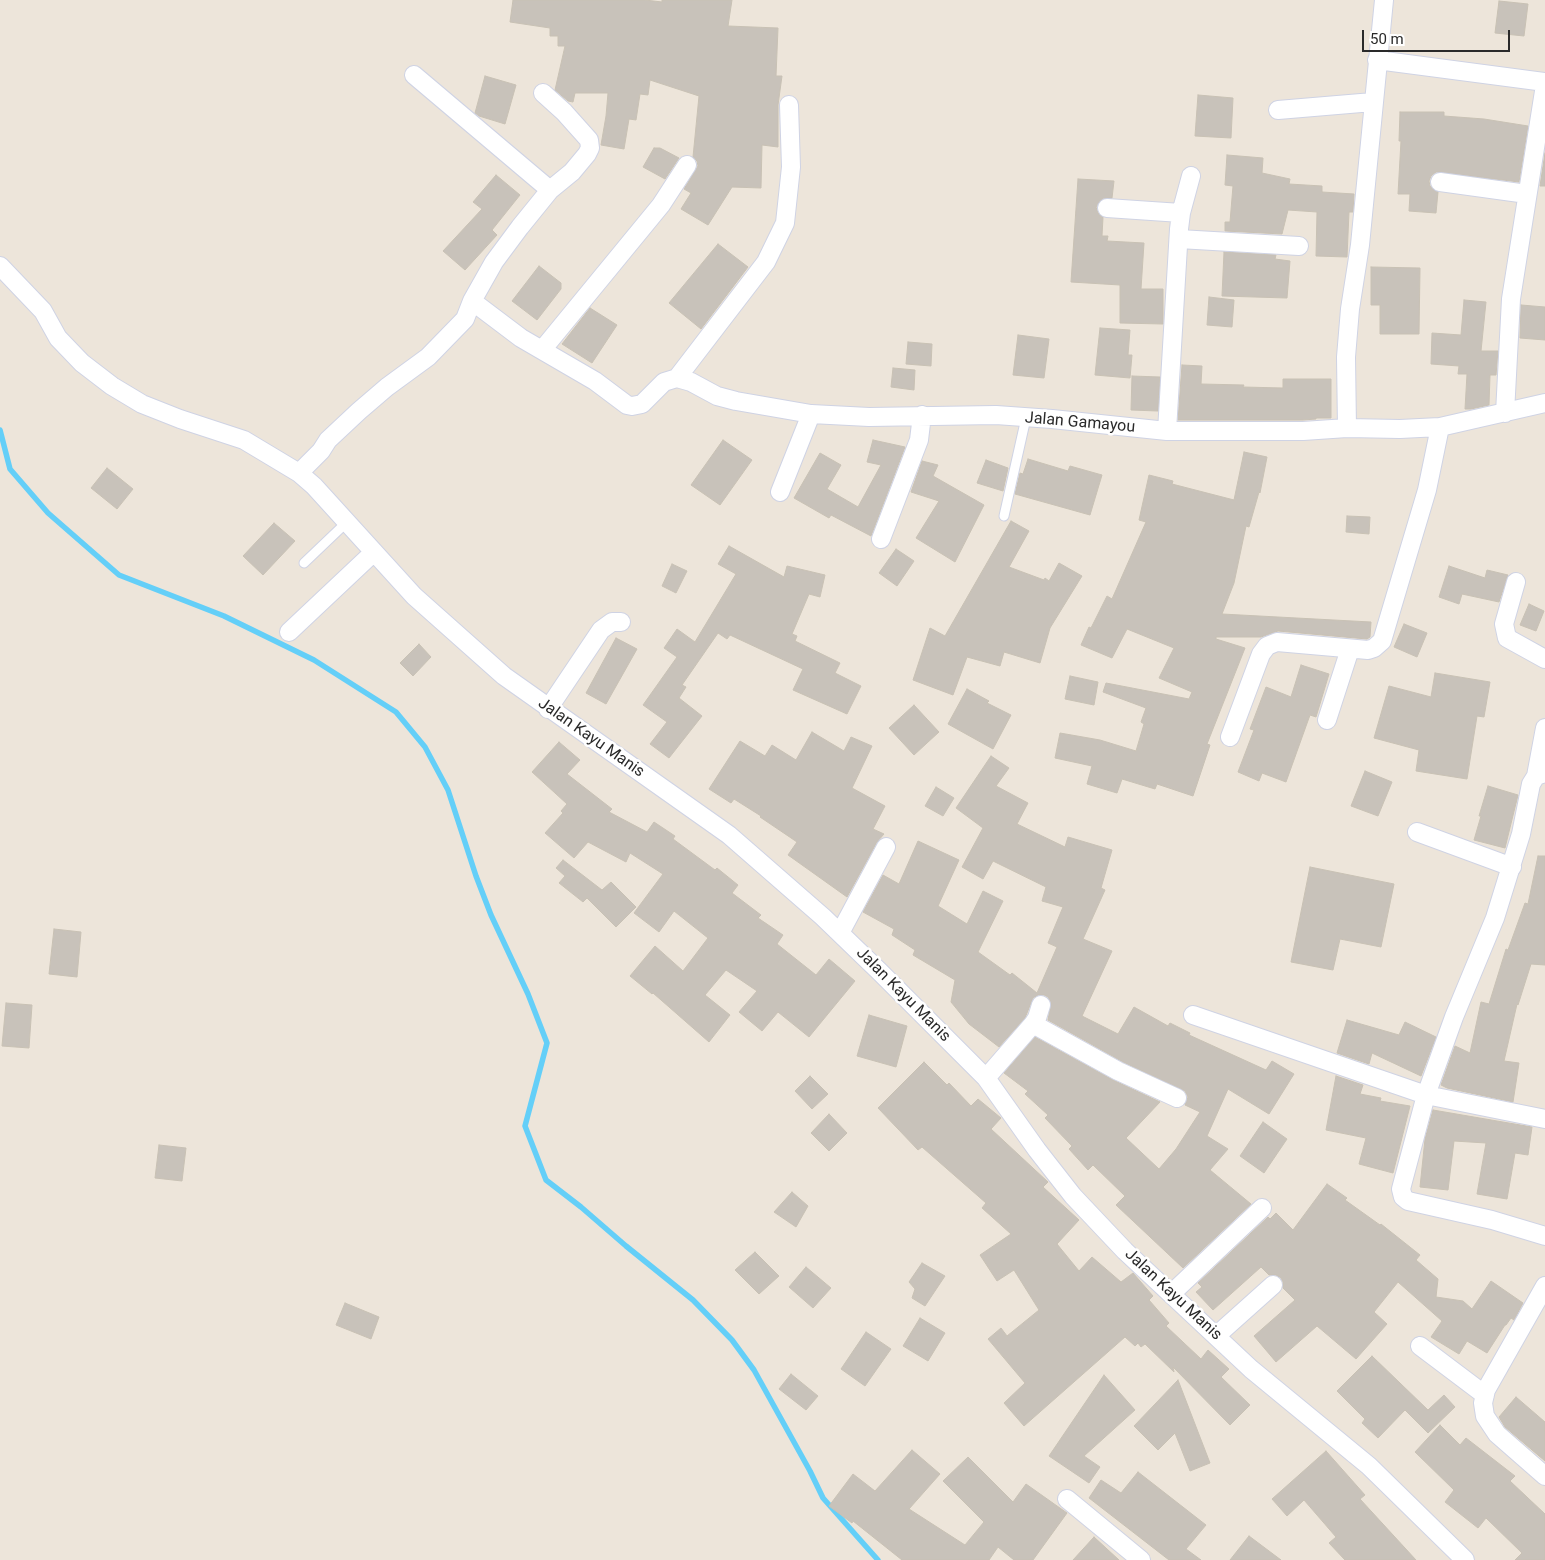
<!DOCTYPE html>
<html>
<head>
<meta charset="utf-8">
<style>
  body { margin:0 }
  #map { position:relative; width:1545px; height:1560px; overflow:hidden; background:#ede5da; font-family:Roboto,sans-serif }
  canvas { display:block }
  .scale { position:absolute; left:1362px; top:30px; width:148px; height:22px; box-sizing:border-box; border:2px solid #2a2a2a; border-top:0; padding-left:6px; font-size:15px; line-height:18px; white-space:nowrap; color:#2a2a2a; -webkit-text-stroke:4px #fff; paint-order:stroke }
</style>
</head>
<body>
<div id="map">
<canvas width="1545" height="1560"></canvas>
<div class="scale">50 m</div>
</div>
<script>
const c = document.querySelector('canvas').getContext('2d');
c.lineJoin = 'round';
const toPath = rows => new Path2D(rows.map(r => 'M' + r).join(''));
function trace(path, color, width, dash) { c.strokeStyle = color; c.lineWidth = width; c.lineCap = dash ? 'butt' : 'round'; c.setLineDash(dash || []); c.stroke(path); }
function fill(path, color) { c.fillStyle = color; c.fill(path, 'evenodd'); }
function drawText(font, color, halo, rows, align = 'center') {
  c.font = font + ' Roboto,sans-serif'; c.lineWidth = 5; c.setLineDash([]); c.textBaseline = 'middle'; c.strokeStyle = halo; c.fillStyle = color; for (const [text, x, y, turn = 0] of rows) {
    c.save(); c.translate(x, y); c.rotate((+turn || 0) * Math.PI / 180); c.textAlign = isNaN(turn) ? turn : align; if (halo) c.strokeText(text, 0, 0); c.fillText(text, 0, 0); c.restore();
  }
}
const stream = toPath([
  [0,430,10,469,48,513,119,575,224,616,314,660,396,712,425,747,448,790,476,876,491,915,528,994,547,1043,525,1126,546,1180,581,1207,626,1246,693,1300,732,1340,754,1370,810,1471,823,1498,878,1560]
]);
const building = toPath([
  [513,0,645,0,662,2,662,0,732,0,728,26,778,28,776,76,782,76,778,105,778,147,762,145,761,188,732,187,708,225,681,209,691,193,684,189,698,166,697,161,693,157,699,96,650,80,648,95,640,94,636,120,629,119,624,149,601,145,606,116,608,93,575,93,573,102,568,101,555,90,565,46,558,46,558,36,550,36,550,28,510,22,513,0],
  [1499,1,1528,4,1524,36,1495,33,1499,1],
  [485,76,516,85,505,124,479,116,475,113,485,76],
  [1198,95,1233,98,1231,138,1195,136,1198,95],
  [1400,112,1444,112,1444,116,1484,119,1528,126,1519,182,1436,172,1431,176,1429,181,1430,186,1438,192,1436,213,1409,211,1410,194,1398,194,1401,141,1399,141,1400,112],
  [654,148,660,148,679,158,665,179,643,167,654,148],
  [1545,153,1545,186,1540,186,1545,153],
  [1227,155,1263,158,1262,173,1290,179,1289,184,1322,186,1322,192,1354,194,1353,212,1349,212,1347,257,1316,256,1317,212,1288,210,1282,234,1225,231,1225,222,1230,222,1233,186,1225,185,1227,155],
  [496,175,520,195,492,230,497,235,465,270,443,251,482,209,473,202,496,175],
  [1078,179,1114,181,1112,198,1102,199,1096,207,1098,213,1103,217,1102,236,1108,236,1107,241,1144,243,1141,289,1163,289,1163,324,1120,323,1120,285,1071,282,1078,179],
  [718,244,748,267,701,329,669,303,718,244],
  [1224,252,1276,255,1275,259,1290,261,1287,298,1222,296,1224,252],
  [539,266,561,283,561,289,537,320,512,301,539,266],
  [1371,267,1420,268,1419,334,1380,334,1380,305,1371,305,1371,267],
  [1209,297,1234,300,1232,327,1207,325,1209,297],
  [1464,300,1486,302,1481,351,1498,351,1496,375,1490,375,1489,405,1471,409,1465,409,1467,374,1458,374,1459,366,1431,364,1432,333,1461,335,1464,300],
  [1521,305,1545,307,1545,340,1520,338,1521,305],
  [590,308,617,325,592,363,562,344,590,308],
  [1100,328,1130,330,1128,355,1132,355,1130,378,1095,375,1100,328],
  [1018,335,1049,339,1044,378,1013,375,1018,335],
  [908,342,932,344,931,366,906,364,908,342],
  [1182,365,1202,366,1201,384,1244,385,1243,387,1283,388,1283,379,1331,379,1331,418,1316,418,1316,419,1303,420,1178,420,1182,365],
  [893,368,915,370,914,390,891,387,893,368],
  [1132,376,1160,377,1158,411,1131,410,1132,376],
  [723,440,752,460,720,505,691,485,723,440],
  [873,440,905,447,871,536,831,515,829,518,794,498,820,453,841,465,827,489,858,507,881,465,867,462,873,440],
  [1244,452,1267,457,1260,493,1259,492,1249,527,1246,526,1234,583,1222,614,1371,622,1370,637,1367,639,1278,631,1261,637,1216,637,1216,639,1245,648,1207,744,1210,745,1193,796,1157,784,1155,789,1122,779,1117,793,1087,784,1092,766,1055,758,1060,733,1100,740,1136,751,1144,724,1141,722,1146,708,1103,692,1106,683,1189,699,1192,692,1159,678,1174,648,1127,629,1112,658,1081,645,1089,627,1091,628,1107,596,1112,599,1146,522,1139,520,1149,475,1173,481,1172,484,1234,500,1244,452],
  [1028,459,1068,471,1070,466,1102,475,1090,515,1015,494,1020,473,1023,474,1028,459],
  [986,460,1008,468,1003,491,977,483,986,460],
  [922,461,938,465,933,476,984,505,955,562,916,538,939,501,911,492,922,461],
  [107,468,133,489,117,509,91,488,107,468],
  [1347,516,1370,517,1369,534,1346,532,1347,516],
  [1011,521,1029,531,1009,567,1044,580,1045,578,1049,581,1059,563,1082,576,1050,628,1040,663,1004,652,1000,666,967,657,953,695,913,680,930,628,945,636,1011,521],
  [274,523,295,541,263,575,243,556,274,523],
  [729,546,784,577,787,566,825,575,820,597,809,594,792,634,797,636,795,641,840,663,835,673,861,686,847,714,793,690,803,669,730,635,727,639,718,633,682,685,686,687,679,698,702,716,669,758,650,744,667,722,643,705,677,657,664,648,677,629,695,642,736,574,718,564,729,546],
  [896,549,914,561,897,586,879,573,896,549],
  [672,564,687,571,676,593,662,586,672,564],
  [1449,566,1485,578,1487,570,1508,575,1499,602,1462,594,1459,604,1439,597,1449,566],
  [1529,604,1544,611,1536,631,1520,625,1529,604],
  [1404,624,1427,633,1417,657,1394,647,1404,624],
  [616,638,637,649,606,704,586,693,616,638],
  [419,644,431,657,413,676,400,663,419,644],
  [1301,665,1329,674,1316,717,1310,715,1286,782,1262,773,1259,781,1238,772,1254,730,1250,729,1266,687,1291,697,1301,665],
  [1435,673,1490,682,1484,717,1477,716,1467,779,1416,771,1419,750,1374,738,1389,686,1431,697,1435,673],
  [1070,676,1098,682,1094,705,1065,699,1070,676],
  [967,689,989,701,987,703,1011,715,993,749,948,724,967,689],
  [914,705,939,732,914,755,889,728,914,705],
  [812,732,844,751,851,737,872,746,852,788,885,806,873,829,884,834,877,842,847,897,788,855,797,842,760,817,761,816,734,799,731,803,709,789,740,741,765,756,772,745,796,760,812,732],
  [559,742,580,760,567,774,612,809,609,812,647,832,654,822,675,836,673,839,715,870,717,868,738,885,732,893,761,915,758,918,783,935,777,944,816,975,829,959,855,981,809,1037,778,1012,762,1031,739,1012,757,991,726,970,705,995,730,1015,709,1042,653,993,652,994,630,976,655,946,683,971,708,938,674,911,659,932,634,913,663,874,630,853,626,862,588,842,574,858,545,833,563,813,561,811,567,804,532,772,559,742],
  [991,756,1009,768,996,786,1028,803,1017,824,1065,847,1068,837,1112,850,1101,888,1105,890,1083,939,1112,951,1082,1016,1118,1034,1134,1007,1168,1026,1170,1023,1190,1033,1189,1035,1266,1070,1272,1061,1294,1074,1269,1114,1228,1089,1207,1136,1228,1149,1210,1170,1251,1204,1183,1268,1116,1205,1125,1196,1093,1165,1088,1170,1069,1149,1072,1146,1045,1118,1048,1115,1025,1094,1028,1091,1004,1073,1035,1037,1113,1080,1160,1102,1126,1138,1159,1169,1176,1149,1200,1112,1185,1105,1188,1097,1185,1091,1123,1062,1048,1020,1051,1003,1048,997,1044,995,1038,995,1033,998,1025,1018,999,1047,969,1024,951,1002,955,980,913,955,915,950,892,935,894,929,863,912,883,875,899,884,918,841,959,860,938,906,967,924,983,891,1003,901,978,952,1010,975,1012,973,1037,993,1057,947,1048,943,1063,907,1042,901,1046,887,993,861,983,879,962,867,983,828,956,808,991,756],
  [1365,771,1392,782,1378,816,1351,806,1365,771],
  [1488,786,1518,795,1505,848,1474,840,1481,816,1479,816,1488,786],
  [936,787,954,798,943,816,925,806,936,787],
  [1538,856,1545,856,1545,965,1531,964,1518,1005,1517,1004,1504,1061,1519,1063,1513,1102,1447,1088,1441,1085,1455,1046,1470,1053,1481,1002,1489,1004,1506,949,1508,950,1525,903,1528,904,1538,856],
  [563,860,602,890,611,882,636,907,616,927,587,898,583,902,559,883,565,876,556,868,563,860],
  [1310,867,1394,884,1381,947,1340,939,1333,970,1291,962,1310,867],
  [54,929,81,932,77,977,49,974,54,929],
  [6,1003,32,1005,29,1048,2,1046,6,1003],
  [869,1015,907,1026,896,1067,857,1056,869,1015],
  [1347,1020,1399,1035,1405,1022,1436,1037,1421,1076,1372,1053,1369,1064,1337,1053,1347,1020],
  [924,1062,947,1085,949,1083,971,1106,978,1099,1001,1118,991,1129,1048,1182,1043,1187,1079,1220,1057,1244,1079,1271,1092,1257,1121,1282,1133,1273,1153,1296,1149,1300,1169,1323,1166,1326,1201,1359,1208,1350,1229,1369,1221,1377,1250,1405,1230,1425,1173,1367,1174,1372,1145,1344,1141,1347,1138,1343,1135,1346,1125,1337,1024,1426,1004,1403,1025,1383,988,1339,1001,1328,1007,1336,1039,1310,1014,1270,997,1281,980,1255,1011,1234,982,1208,986,1203,922,1147,918,1150,878,1108,924,1062],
  [810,1076,828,1094,812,1109,795,1091,810,1076],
  [1336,1076,1363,1085,1360,1094,1381,1098,1380,1101,1410,1106,1393,1173,1359,1164,1366,1138,1326,1130,1336,1076],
  [1433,1110,1532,1127,1528,1155,1515,1153,1507,1199,1477,1194,1486,1143,1454,1141,1448,1190,1420,1187,1425,1139,1433,1110],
  [829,1114,847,1133,829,1151,811,1133,829,1114],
  [1263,1122,1287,1139,1264,1173,1240,1156,1263,1122],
  [159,1145,186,1148,182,1181,155,1178,159,1145],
  [1327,1184,1347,1198,1345,1200,1380,1225,1381,1224,1420,1255,1416,1260,1438,1279,1436,1297,1463,1301,1472,1309,1491,1281,1523,1303,1514,1320,1511,1318,1506,1325,1505,1325,1487,1353,1467,1341,1459,1354,1431,1337,1442,1321,1398,1282,1374,1312,1387,1324,1356,1359,1317,1326,1276,1362,1254,1336,1295,1300,1283,1288,1283,1282,1281,1278,1276,1275,1269,1275,1261,1267,1213,1310,1196,1292,1202,1287,1198,1283,1268,1217,1270,1219,1276,1213,1293,1230,1327,1184],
  [792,1192,808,1206,796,1227,774,1212,792,1192],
  [755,1252,779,1276,759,1294,735,1270,755,1252],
  [922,1263,945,1276,925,1306,912,1298,915,1289,909,1282,922,1263],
  [806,1267,831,1288,813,1308,789,1287,806,1267],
  [345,1303,379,1317,371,1339,336,1325,345,1303],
  [920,1318,945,1333,928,1361,903,1346,920,1318],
  [866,1332,891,1349,865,1386,841,1369,866,1332],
  [1372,1356,1428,1410,1444,1395,1455,1407,1428,1433,1405,1410,1378,1438,1362,1423,1365,1419,1337,1391,1372,1356],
  [791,1374,818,1396,806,1410,779,1389,791,1374],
  [1104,1375,1135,1410,1084,1456,1100,1467,1089,1483,1049,1456,1104,1375],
  [1178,1380,1210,1463,1190,1471,1175,1433,1158,1450,1134,1426,1178,1380],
  [1516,1397,1545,1422,1545,1461,1505,1427,1499,1417,1516,1397],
  [1440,1425,1460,1445,1466,1438,1515,1476,1510,1481,1545,1514,1545,1560,1515,1560,1522,1553,1486,1518,1478,1528,1445,1502,1454,1490,1415,1452,1440,1425],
  [912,1450,940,1474,909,1509,965,1545,984,1522,943,1481,968,1457,1013,1502,1026,1484,1067,1513,1033,1560,1014,1560,998,1547,989,1560,902,1560,853,1521,852,1523,829,1506,853,1474,875,1491,912,1450],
  [1326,1451,1365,1495,1360,1499,1416,1560,1345,1560,1329,1543,1336,1537,1304,1500,1287,1516,1272,1499,1326,1451],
  [1138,1472,1206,1525,1186,1549,1201,1560,1169,1560,1089,1498,1101,1480,1121,1493,1138,1472],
  [1249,1536,1281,1560,1230,1560,1249,1536],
  [1094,1537,1119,1560,1073,1560,1094,1537]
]);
const lane = toPath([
  [1004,516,1026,418],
  [304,563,347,522]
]);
const street = toPath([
  [1377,60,1545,82],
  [414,75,550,190],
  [1278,110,1373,102],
  [1440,182,1527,194],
  [1107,208,1181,213],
  [1179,239,1299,246],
  [0,266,43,311,58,338,82,363,112,386,142,404,180,419,244,440,299,473,314,486,414,596,504,676,729,835,823,917,880,972,986,1078,1037,1150,1073,1196,1125,1251,1251,1369,1369,1466,1465,1560],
  [472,301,494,262,520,227,550,190,572,172,587,154,590,148,589,140,564,112,543,93],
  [542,350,661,205,687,165],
  [677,378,766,262,785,223,791,167,789,105],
  [1505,413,1511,299,1545,85],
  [1347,428,1346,357,1350,309,1360,245,1384,0],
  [1167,431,1179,229,1181,213,1191,176],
  [299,473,321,451,328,440,359,411,387,387,428,357,465,319,472,301,521,338,595,381,627,405,632,406,642,404,664,382,677,378,691,382,717,396,736,401,811,414,869,417,996,415,1052,419,1167,431,1303,431,1347,428,1400,429,1440,427,1545,403],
  [780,492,811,414],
  [881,539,919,440,922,415],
  [1516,582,1504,624,1507,638,1545,659],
  [289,632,374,552],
  [548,709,601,630,612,622,621,622],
  [1327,720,1350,649],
  [1230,737,1261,654,1267,646,1277,642,1368,650,1374,648,1382,641,1427,490,1440,427],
  [1545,773,1536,776,1531,784,1521,834,1495,918,1454,1017,1426,1095,1545,1119],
  [1536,776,1545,728],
  [1417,832,1512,867],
  [840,933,886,847],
  [1193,1015,1426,1095,1401,1189,1403,1197,1408,1201,1492,1220,1545,1236],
  [1033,1024,1118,1071,1177,1098],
  [986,1078,1033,1024,1037,1018,1041,1005],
  [1545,1286,1486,1390,1483,1403,1485,1416,1497,1434,1545,1476],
  [1171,1294,1262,1208],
  [1216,1336,1273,1285],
  [1420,1346,1485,1395],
  [1067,1499,1141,1560]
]);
const streetNames = [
  ["Jalan Gamayou",1080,423,5],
  ["Jalan Kayu Manis",591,738,35],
  ["Jalan Kayu Manis",903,995,45],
  ["Jalan Kayu Manis",1173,1295,43]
];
trace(stream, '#64cff8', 5.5);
fill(building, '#c8c2ba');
trace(building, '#c8c1b4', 1);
trace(lane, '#cfd3e4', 11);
trace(street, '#cfd3e4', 20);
trace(lane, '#fff', 9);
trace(street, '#fff', 18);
drawText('16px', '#2a2a2a', '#fff', streetNames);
</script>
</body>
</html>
